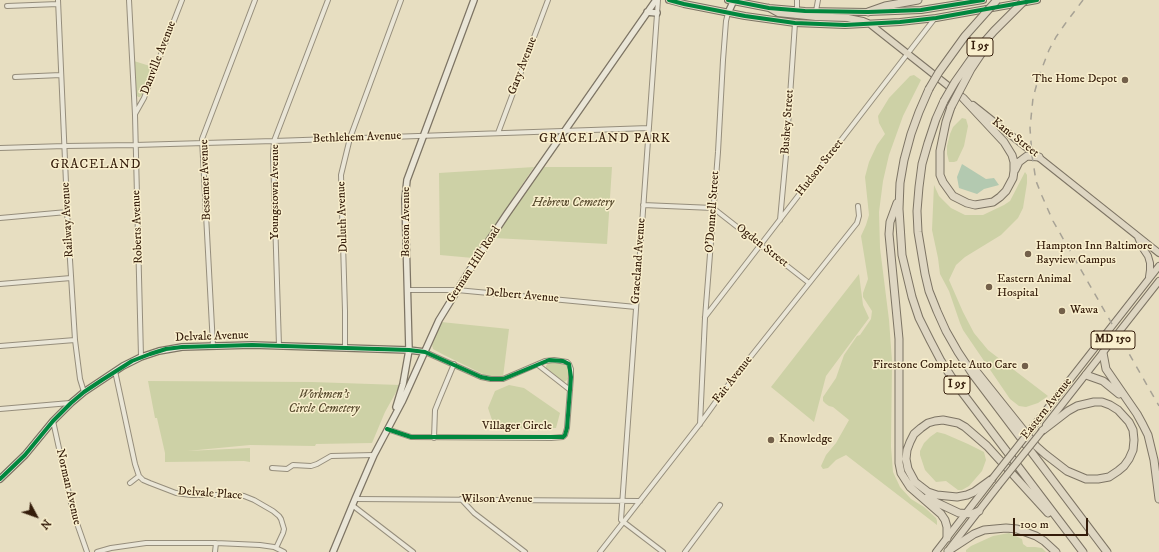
<!DOCTYPE html>
<html>
<head>
<meta charset="utf-8">
<style>
  body { margin:0 }
  #map { position:relative; width:1159px; height:552px; overflow:hidden; background:#e7dec1; font-family:"IM FELL DW Pica",serif }
  canvas { display:block }
  .north { position:absolute; left:16px; top:496px; width:40px; height:40px; -webkit-text-stroke:3px #f9efcd; paint-order:stroke; rotate:131deg; font-size:11px; font-weight:700; line-height:16px; text-align:center; color:#341c0a }
  .north::after { content:''; display:block; margin:auto; width:14px; height:18px; background:#341c0a; clip-path:polygon(50% 0,100% 100%,50% 72%,0 100%) }
  .scale { position:absolute; left:1013px; top:518px; width:75px; height:18px; box-sizing:border-box; border:2px solid #341c0a; border-top:0; padding-left:5px; font-size:12px; line-height:14px; white-space:nowrap; color:#341c0a; -webkit-text-stroke:3px #f9efcd; paint-order:stroke }
</style>
</head>
<body>
<div id="map">
<canvas width="1159" height="552"></canvas>
<div class="north">N</div>
<div class="scale">100 m</div>
</div>
<script>
const c = document.querySelector('canvas').getContext('2d');
c.lineJoin = 'round';
function fill(path, color) { c.fillStyle = color; c.fill(path, 'evenodd'); }
const toPath = rows => new Path2D(rows.map(r => 'M' + r).join(''));
function trace(path, color, width, dash) { c.strokeStyle = color; c.lineWidth = width; c.lineCap = dash ? 'butt' : 'round'; c.setLineDash(dash || []); c.stroke(path); }
function drawText(font, color, halo, rows, align = 'center') {
  c.font = font + ' "IM FELL DW Pica",serif'; c.lineWidth = 3; c.setLineDash([]); c.textBaseline = 'middle'; c.strokeStyle = halo; c.fillStyle = color; for (const [text, x, y, turn = 0] of rows) {
    c.save(); c.translate(x, y); c.rotate((+turn || 0) * Math.PI / 180); c.textAlign = isNaN(turn) ? turn : align; if (halo) c.strokeText(text, 0, 0); c.fillText(text, 0, 0); c.restore();
  }
}
const green = toPath([
  [134,61,153,67,142,95,140,97,138,97,136,95],
  [914,75,921,80,903,116,889,155,883,181,879,212,880,248,889,320,892,361,891,447,893,472,900,487,911,499,924,507,936,518,937,521,937,525,846,455,836,460,828,468,823,469,821,466,826,455,836,443,849,420,833,407,829,406,826,404,823,401,823,397,836,378,844,355,857,336,860,335,871,319,872,311,863,297,863,293,868,279,861,236,866,225,869,215,865,177,869,162,877,145,885,134,879,123,878,116,889,98,910,76],
  [962,118,966,119,968,126,964,146,957,161,954,162,949,162,947,154,947,146,950,134,953,127],
  [534,167,473,258,440,255,439,173],
  [543,167,612,167,607,244,494,238],
  [1025,172,1027,175,1027,183,1023,208,1018,218,1001,235,965,257,956,265,949,280,963,312,974,333,988,350,1048,396,1038,403,1026,407,1019,406,1010,399,963,330,960,323,949,291,940,274,938,258,932,230,934,185,939,196,951,208,965,215,983,215,1004,205,1010,201],
  [859,274,863,305,869,318,826,376,814,422,771,387],
  [441,322,509,329,503,377,487,376,444,355,433,349,432,345],
  [548,363,559,363,566,364,568,367,568,379,566,381,564,382,546,369,546,366],
  [148,381,312,382,400,385,385,412,372,443,316,444,315,446,250,445,187,451,250,448,250,462,244,461,165,462,165,453,157,418,155,418],
  [509,385,524,388,560,413,556,428,495,429,488,408,495,391],
  [937,432,945,434,968,444,984,452,986,460,982,471,969,486,962,490,958,490,946,481,936,482,925,470,920,455,920,451,924,443,930,437],
  [1009,533,1022,539,1023,544,1027,547,1035,547,1042,548,1046,552,966,552,966,550,971,546,993,536]
]);
const water = toPath([
  [962,164,986,179,994,178,999,185,984,189,977,194,959,188,957,177]
]);
const street = toPath([
  [58,0,66,183,67,212,75,340,80,379,84,392],
  [129,0,135,115,141,357],
  [658,0,621,520,663,552],
  [7,6,58,4],
  [797,10,797,0],
  [816,11,818,0],
  [15,77,61,75],
  [135,114,144,98,182,0],
  [498,133,548,0],
  [0,148,65,146,135,145,274,141,649,128],
  [643,205,713,208,809,283],
  [0,218,67,212],
  [780,220,786,155,795,23],
  [0,284,71,278],
  [408,290,457,290,636,307],
  [705,317,935,18],
  [0,346,75,340],
  [213,346,202,139,255,0],
  [279,346,273,155,274,141,328,0],
  [345,348,345,311,341,175,350,138,401,0],
  [538,365,570,390],
  [115,371,135,464,139,476,143,480,150,483,176,493,191,495,237,495,244,496,254,500,273,511,279,516,281,519,284,529,283,533,276,548],
  [0,409,70,403],
  [53,421,73,512,87,552],
  [700,424,705,318,718,152,723,60,726,21,728,13],
  [387,429,411,437,551,438,563,437,565,435,567,428,571,377,571,369,569,364,567,362,554,360,545,361,503,379,491,379,481,377,425,352],
  [434,438,435,410,439,400,454,364],
  [272,468,287,469,293,465,311,466,317,464,331,456,374,455],
  [130,483,139,476],
  [355,499,640,501],
  [461,499,474,513,525,552],
  [352,505,413,552],
  [97,552,111,548,146,543,216,543,260,545,274,547,284,552],
  [215,552,216,543],
  [600,552,699,425,725,389,857,223,859,216,858,206],
  [685,552,720,505]
]);
const secondary = toPath([
  [647,12,657,13],
  [728,13,734,0],
  [396,407,403,384,409,350,405,199,407,180,474,0],
  [0,479,25,455,53,421,71,403,84,392,123,366,141,357,159,351,182,347,252,345,409,350,425,352],
  [333,552,355,499,374,455,402,402,439,320,476,260,506,215,656,0]
]);
const primary = toPath([
  [669,0,684,4,745,16,795,23,845,25,900,22,936,18,1037,0],
  [728,0,769,8,805,11,868,12,921,10,983,0],
  [769,8,778,13,816,17,848,18,863,21,870,24,961,96],
  [973,105,1159,253],
  [1138,237,1142,247,1148,256,1150,263,1150,270,1149,277],
  [1036,423,1159,266],
  [1046,425,1159,281],
  [950,548,998,486],
  [936,552,990,482]
]);
const highway = toPath([
  [868,12,885,6,918,0],
  [929,89,919,112,911,134,904,160,900,183,899,209,902,255,912,297,919,318,930,340,941,361,958,387,1083,552],
  [944,101,936,119,928,143,922,164,919,187,917,211,918,232,925,274,929,291,937,311,946,331,958,352,974,376,1107,552],
  [951,107,946,122,940,151,940,175,943,182,953,196,967,203,975,205,993,202,1000,197,1006,191,1013,178,1014,171,1014,162,1012,155,1004,142,963,98],
  [1015,170,1019,162,1027,156,1039,157],
  [897,203,890,222,889,234,899,339,899,463,901,473,910,487,941,514,945,520,947,527,947,538],
  [1103,353,1106,369,1137,414,1143,425,1148,435,1154,460,1159,499],
  [972,366,1036,446,1045,454,1067,471,1086,479,1098,479,1109,477,1118,471,1124,466,1129,459,1133,450,1134,440,1133,430,1129,422,1118,410,1110,405,1102,402,1094,402,1077,406,1068,411,1042,431],
  [1086,375,1103,381,1119,394],
  [992,479,974,492,967,495,957,497,937,495,928,492,915,482,908,469,906,459,907,450,910,442,914,434,921,428,928,423,935,421,943,420,958,423,965,427,987,446,1048,513],
  [927,498,959,513,972,514,979,511],
  [948,551,974,534,984,530,1006,528,1017,529,1036,536,1044,541,1056,552]
]);
const rail = toPath([
  [1083,0,1065,24,1056,37,1049,50,1039,76,1033,98,1030,128,1032,156,1034,168,1036,181,1042,196,1053,221,1159,406]
]);
const primaryBridge = toPath([
  [992,479,1036,423],
  [998,486,1042,431]
]);
const highwayBridge = toPath([
  [929,89,939,72,965,36,997,0],
  [944,101,955,82,979,48,994,31,1025,0],
  [951,107,971,69,987,45]
]);
const cycleway = toPath([
  [669,0,684,4,745,16,795,23,845,25,900,22,936,18,1037,0],
  [728,0,769,8,805,11,868,12,921,10,983,0],
  [0,479,25,455,53,421,71,403,84,392,102,380,132,361,150,354,166,349,182,347,252,345,409,350,425,352,481,377,491,379,503,379,549,360,563,361,569,364,571,377,567,428,565,435,563,437,411,437,387,429]
]);
const markers = [
  [1125,80,4,"#73604a"],
  [1028,254,4,"#73604a"],
  [989,287,4,"#73604a"],
  [1062,311,4,"#73604a"],
  [1025,366,4,"#73604a"],
  [771,440,4,"#73604a"]
];
const shields = [
  [980,47,26],
  [1113,340,44],
  [957,385,26]
];
const shieldNames = [
  ["I 95",980,47],
  ["MD 150",1113,340],
  ["I 95",957,385]
];
const streetNames = [
  ["Danville Avenue",159,58,-69],
  ["Gary Avenue",523,66,-69],
  ["Bushey Street",788,122,-86],
  ["Bethlehem Avenue",357,138,-2],
  ["Kane Street",1015,138,38],
  ["Hudson Street",820,168,-52],
  ["Bessemer Avenue",206,180,-92],
  ["Youngstown Avenue",276,192,-90],
  ["O'Donnell Street",713,212,-86],
  ["Duluth Avenue",343,217,-92],
  ["Railway Avenue",68,220,-93],
  ["Boston Avenue",407,222,-90],
  ["Roberts Avenue",138,227,-92],
  ["Ogden Street",762,246,38],
  ["Graceland Avenue",639,261,-86],
  ["German Hill Road",474,265,-57],
  ["Delbert Avenue",522,296,5],
  ["Delvale Avenue",212,337,-2],
  ["Fait Avenue",733,380,-52],
  ["Eastern Avenue",1047,409,-52],
  ["Villager Circle",517,427],
  ["Norman Avenue",68,487,77],
  ["Delvale Place",210,494,4],
  ["Wilson Avenue",497,500]
];
const poiNames = [
  ["The Home Depot",1117,80,"right"],
  ["Hampton Inn Baltimore",1036,247],
  ["Bayview Campus",1036,261],
  ["Eastern Animal",997,280],
  ["Hospital",997,294],
  ["Wawa",1070,311],
  ["Firestone Complete Auto Care",1017,366,"right"],
  ["Knowledge",779,440]
];
const parkNames = [
  ["Hebrew Cemetery",573,204],
  ["Workmen's",324,396],
  ["Circle Cemetery",324,410]
];
const neighbourhoodNames = [
  ["GRACELAND PARK",605,139],
  ["GRACELAND",96,165]
];
fill(green, '#cdd1a6');
fill(water, '#b3c9b0');
trace(street, '#968e7c', 6);
trace(secondary, '#7d7464', 8);
trace(primary, '#7d7464', 8);
trace(highway, '#7d7464', 9);
trace(street, '#eae6d7', 4);
trace(secondary, '#eae6d7', 5.5);
trace(primary, '#ded6c2', 6);
trace(highway, '#ded6c2', 7);
trace(rail, '#a7a295', 1.5, [7, 7]);
trace(primaryBridge, '#7d7464', 8, []);
trace(highwayBridge, '#7d7464', 9, []);
trace(primaryBridge, '#ded6c2', 6);
trace(highwayBridge, '#ded6c2', 7);
trace(cycleway, '#00873e', 4);
for (const [x, y, r, color] of markers) { const dot = new Path2D(); dot.arc(x, y, r, 0, 2 * Math.PI); c.fillStyle = color; c.fill(dot); trace(dot, '#f9efcd', 1.5); }
for (const [x, y, w] of shields) { const box = new Path2D(); box.roundRect(x - w / 2, y - 9, w, 18, 3); c.fillStyle = '#f9efcd'; c.fill(box); trace(box, '#341c0a', 1); }
drawText('bold 11px', '#341c0a', null, shieldNames);
drawText('12px', '#341c0a', '#f9efcd', streetNames);
drawText('12px', '#341c0a', '#f9efcd', poiNames, 'left');
drawText('italic 12px', '#5c4f32', '#f9efcd', parkNames);
c.letterSpacing = '1px';
drawText('13px', '#341c0a', '#f9efcd', neighbourhoodNames);
c.letterSpacing = '0px';
</script>
</body>
</html>
